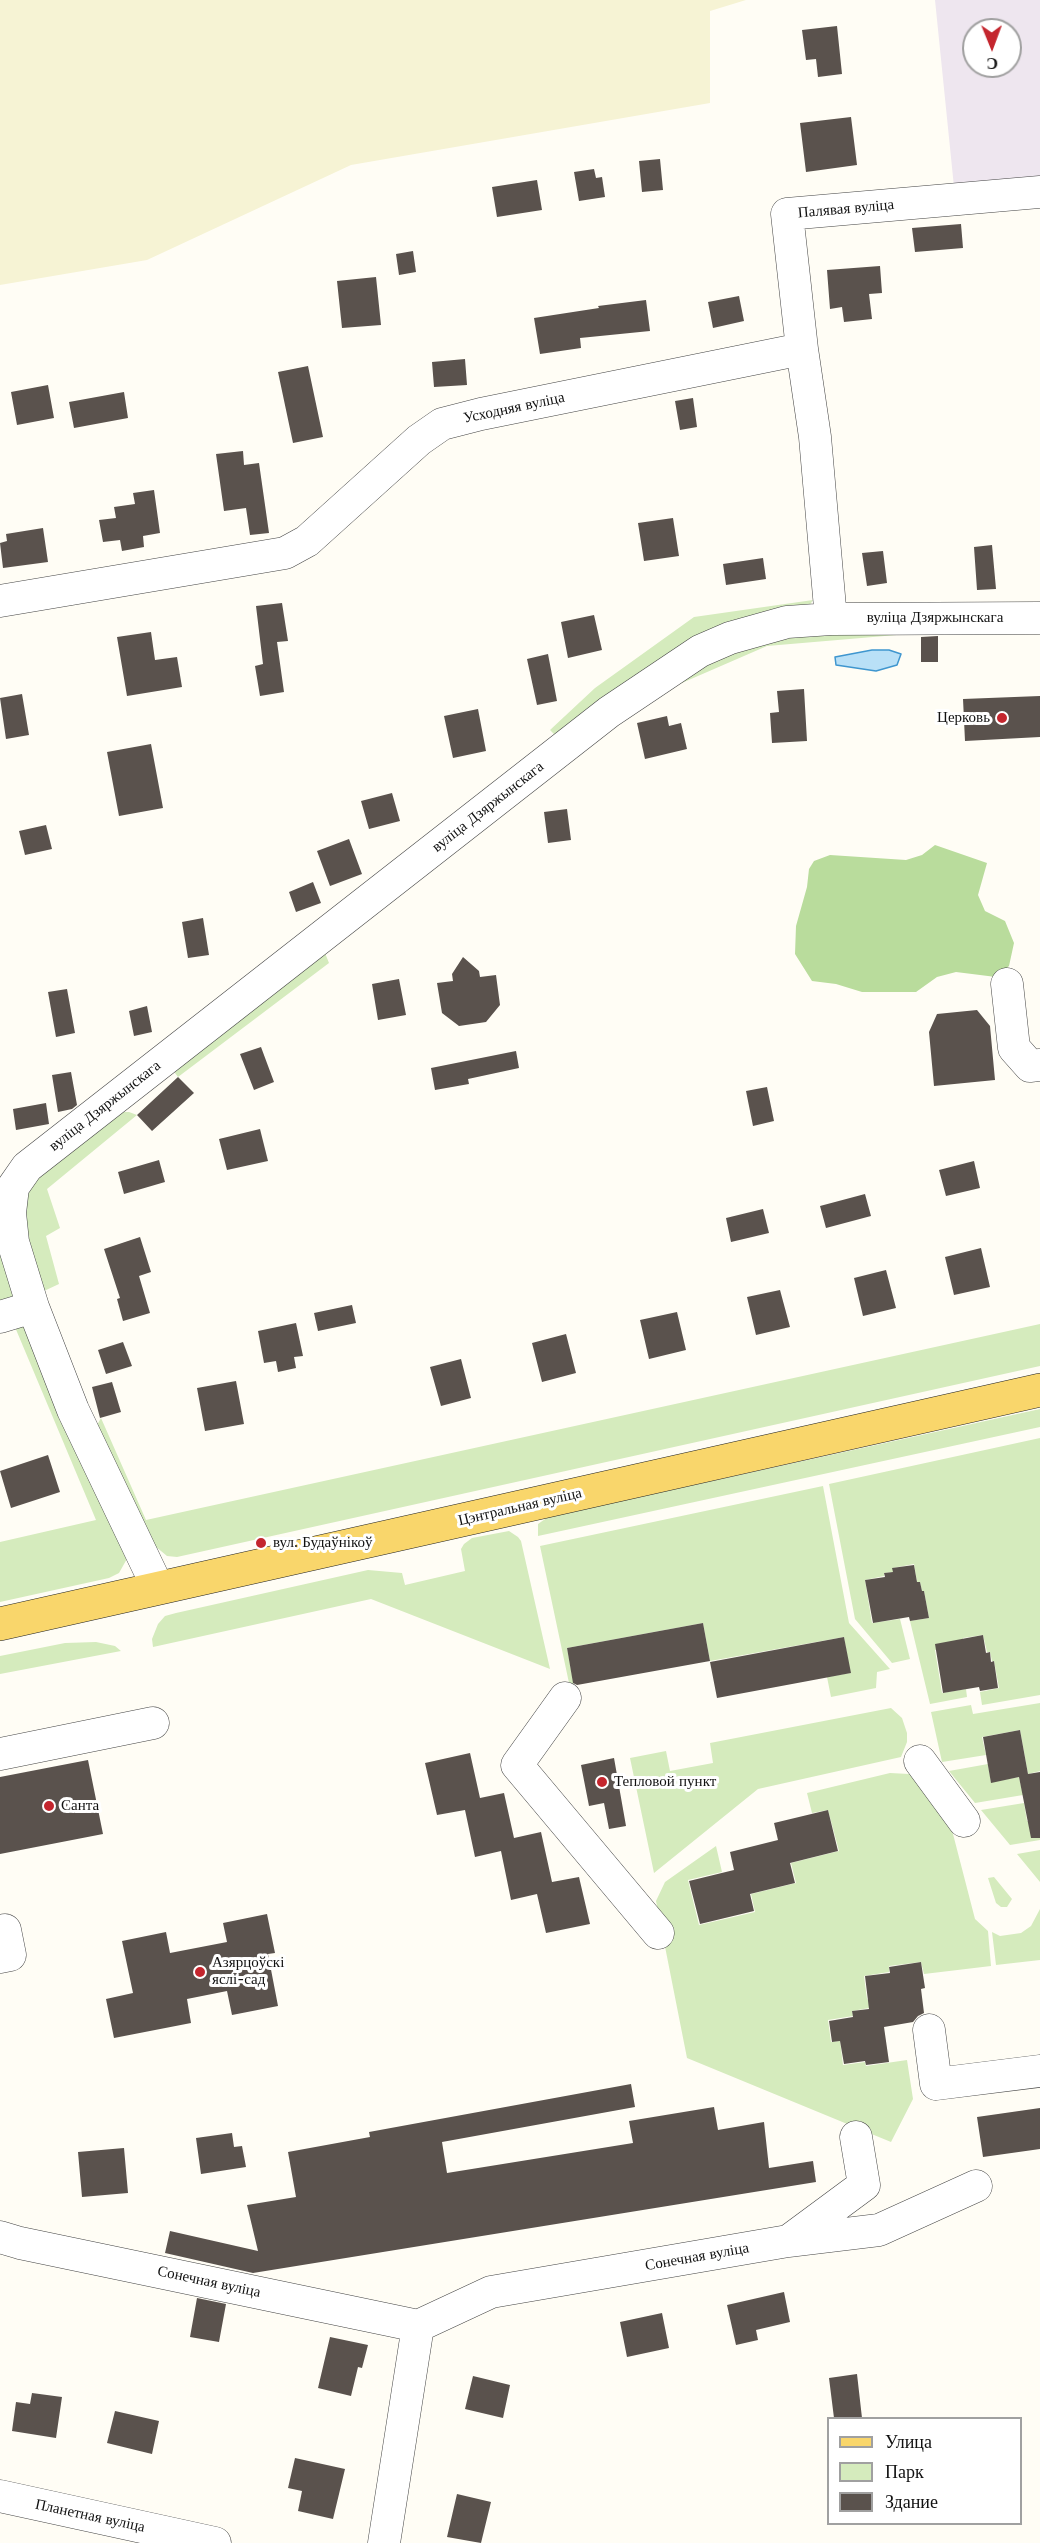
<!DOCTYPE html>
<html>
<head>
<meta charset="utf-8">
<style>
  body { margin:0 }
  #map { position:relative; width:1040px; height:2543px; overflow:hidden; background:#fffdf5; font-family:"Libre Baskerville",serif }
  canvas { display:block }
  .legend { position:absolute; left:827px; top:2417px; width:195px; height:108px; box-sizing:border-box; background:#fff; border:2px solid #a0a0a0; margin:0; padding:8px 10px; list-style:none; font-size:18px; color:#111 }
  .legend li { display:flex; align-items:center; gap:12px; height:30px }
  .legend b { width:30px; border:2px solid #a0a0a0 }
  .north { position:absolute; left:962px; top:18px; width:60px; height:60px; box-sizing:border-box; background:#fff; border:2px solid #a0a0a0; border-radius:50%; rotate:179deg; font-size:16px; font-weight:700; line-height:24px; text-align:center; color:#111 }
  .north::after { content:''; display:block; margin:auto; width:21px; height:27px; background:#c4262e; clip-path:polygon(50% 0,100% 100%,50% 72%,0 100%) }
</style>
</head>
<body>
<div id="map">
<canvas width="1040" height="2543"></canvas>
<ul class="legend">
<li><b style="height:8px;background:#f9d66b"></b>Улица</li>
<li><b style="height:16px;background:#d5ebbd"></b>Парк</li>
<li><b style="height:16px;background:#5a524d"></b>Здание</li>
</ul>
<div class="north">С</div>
</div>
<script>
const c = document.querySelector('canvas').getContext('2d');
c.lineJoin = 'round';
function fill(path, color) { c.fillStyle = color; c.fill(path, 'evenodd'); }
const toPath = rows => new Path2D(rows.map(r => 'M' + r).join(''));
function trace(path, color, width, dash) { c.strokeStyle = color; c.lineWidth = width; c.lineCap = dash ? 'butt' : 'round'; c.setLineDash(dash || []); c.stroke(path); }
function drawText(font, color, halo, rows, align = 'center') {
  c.font = font + ' "Libre Baskerville",serif'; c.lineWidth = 6; c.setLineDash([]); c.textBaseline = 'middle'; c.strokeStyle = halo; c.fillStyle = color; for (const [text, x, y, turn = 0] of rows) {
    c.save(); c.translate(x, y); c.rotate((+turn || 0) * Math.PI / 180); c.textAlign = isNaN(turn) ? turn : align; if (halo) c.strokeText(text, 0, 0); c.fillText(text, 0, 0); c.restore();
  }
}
const industrial = toPath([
  [935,0,1040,0,1040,180,954,187],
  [974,30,1010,30,1010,66,974,66]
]);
const farmland = toPath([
  [0,0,746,0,710,11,710,103,351,165,147,260,0,285]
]);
const green = toPath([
  [813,600,809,606,555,735,550,730,595,688,694,617],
  [790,630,920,633,767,646,668,689,733,647],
  [325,953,329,963,178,1077,175,1073,176,1066],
  [118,1112,129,1112,137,1115,47,1189,60,1228,46,1236,59,1284,44,1291,23,1241,29,1183],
  [0,1220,18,1302,0,1308],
  [22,1316,128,1557,119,1573,109,1578,0,1602,0,1542,96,1520,12,1320],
  [1040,1324,1040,1366,177,1557,167,1556,155,1546,97,1425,101,1418,146,1520],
  [1040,1409,1040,1427,538,1536,538,1524,548,1517],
  [1040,1438,1040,1695,982,1705,980,1692,999,1688,994,1661,992,1661,990,1652,987,1652,983,1635,963,1638,963,1642,954,1647,935,1650,942,1693,966,1689,967,1697,930,1704,910,1621,929,1618,924,1591,922,1591,920,1582,917,1582,914,1564,893,1568,893,1572,884,1573,884,1576,865,1580,872,1623,900,1619,910,1659,892,1663,855,1619,829,1484],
  [823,1486,849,1623,890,1669,877,1672,876,1688,831,1697,827,1677,850,1673,844,1637,710,1661,703,1623,567,1648,574,1686,569,1683,540,1546],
  [509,1531,518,1537,521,1541,550,1669,371,1599,153,1647,152,1639,158,1624,165,1616,176,1613,368,1570,402,1573,405,1585,465,1571,461,1549,464,1544,472,1538],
  [96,1642,115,1646,121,1651,0,1674,0,1656,65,1643],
  [1040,1703,1040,1771,1028,1774,1020,1730,982,1737,986,1755,942,1762,931,1712,971,1705,973,1714],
  [891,1708,902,1718,907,1733,907,1742,901,1757,758,1789,654,1873,630,1758,666,1751,670,1771,713,1763,710,1743],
  [988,1764,991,1782,1019,1777,1023,1795,975,1803,949,1771],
  [890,1773,909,1774,916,1777,943,1809,953,1834,975,1919,988,1931,991,1966,924,1974,921,1962,889,1966,889,1972,864,1976,867,1999,875,2007,852,2011,853,2016,828,2020,831,2042,840,2041,843,2065,865,2062,866,2066,907,2060,913,2099,891,2142,687,2058,656,1901,665,1882,716,1846,722,1872,688,1880,699,1925,755,1912,751,1894,796,1883,791,1863,839,1851,828,1810,812,1813,807,1793],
  [1024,1803,1027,1821,1040,1819,1040,1840,1010,1845,981,1810],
  [1040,1850,1040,1882,1017,1854],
  [994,1877,1012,1899,1007,1907,1001,1907,996,1903,988,1878],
  [1040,1909,1040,1960,996,1965,992,1932,1000,1936,1021,1933,1031,1926]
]);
const forest = toPath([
  [935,845,987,863,978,895,985,911,1005,921,1014,943,1009,966,996,977,956,972,937,977,916,992,862,992,836,984,812,981,795,954,796,926,807,887,809,869,814,861,830,855,906,860,922,855]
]);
const water = toPath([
  [872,650,889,650,901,654,897,665,876,671,836,665,835,657,872,650]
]);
const building = toPath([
  [837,26,842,74,818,77,816,59,806,60,802,30],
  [851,117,857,165,806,172,800,123],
  [660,159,663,190,642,192,639,161],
  [594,169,596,178,602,177,605,197,579,201,574,172],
  [537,180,542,210,497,217,492,187],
  [961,224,963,248,915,252,912,228],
  [413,251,416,272,399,275,396,254],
  [880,266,882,293,869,294,872,319,844,322,842,307,830,309,827,270],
  [376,277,381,325,342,328,337,281],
  [739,296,744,321,713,328,708,302],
  [646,300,650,331,580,338,581,348,540,354,534,318,599,308,598,306],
  [465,359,467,385,434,387,432,362],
  [308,366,323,437,293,443,278,372],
  [48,385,54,418,17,425,11,392],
  [124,392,128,418,74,428,69,402],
  [693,398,697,427,680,430,675,401],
  [243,451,244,465,259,463,269,533,250,535,246,508,224,511,216,454],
  [154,490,160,533,143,536,144,547,122,551,120,540,103,542,99,520,116,518,114,507,135,504,133,493],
  [673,518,679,556,644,561,638,523],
  [43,528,48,562,3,568,0,543,7,541,6,534],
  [992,545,996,589,977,590,974,547],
  [883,551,887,583,867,586,862,553],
  [763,558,766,579,726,585,723,564],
  [282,603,288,641,277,642,284,692,260,696,255,666,263,664,256,606],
  [594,615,602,650,568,658,561,622],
  [151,632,155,660,177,657,182,687,127,696,117,637],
  [938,636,938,662,921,662,921,637],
  [548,654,557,701,537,705,527,659],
  [804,689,807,741,772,743,770,713,779,712,777,691],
  [22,694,29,735,6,739,0,698],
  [1040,696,1040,737,965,741,963,699],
  [478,709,486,751,453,758,444,716],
  [667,716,669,726,681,723,687,749,645,759,637,723],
  [151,744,163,808,119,816,107,752],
  [392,793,400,821,369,829,361,801],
  [567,809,571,840,548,843,544,812],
  [46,825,52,849,25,855,19,831],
  [349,839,362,874,330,886,317,851],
  [313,882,321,903,296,912,289,892],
  [203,918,209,955,188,958,182,922],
  [463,957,479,971,480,977,496,975,500,1005,486,1022,459,1026,442,1013,437,983,453,981,452,974],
  [399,979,406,1015,378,1020,372,984],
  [67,989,75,1033,56,1037,48,992],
  [147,1006,152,1032,134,1036,129,1011],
  [977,1010,990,1026,995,1080,934,1086,929,1032,937,1014],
  [261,1047,274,1082,254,1090,240,1054],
  [516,1051,519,1068,468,1079,469,1084,435,1090,431,1068],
  [71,1072,77,1105,72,1109,58,1112,52,1075],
  [178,1077,194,1093,152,1131,137,1115],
  [767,1087,774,1121,753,1126,746,1091],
  [46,1103,49,1124,16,1130,13,1109],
  [260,1129,268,1161,227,1170,219,1139],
  [159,1160,165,1182,124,1194,118,1172],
  [974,1161,980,1188,946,1196,939,1170],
  [865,1194,871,1216,826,1228,820,1206],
  [763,1209,769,1233,731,1242,726,1218],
  [140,1237,151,1272,139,1276,150,1313,123,1321,117,1299,120,1298,104,1249],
  [981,1248,990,1287,954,1295,945,1257],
  [886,1270,896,1308,863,1316,854,1278],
  [780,1290,790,1327,756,1335,747,1297],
  [352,1305,356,1323,318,1331,314,1313],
  [677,1312,686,1350,649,1359,640,1320],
  [296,1323,303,1356,294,1357,296,1368,278,1372,276,1361,264,1363,258,1331],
  [566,1334,576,1373,542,1382,532,1343],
  [123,1342,132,1366,106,1374,98,1350],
  [461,1359,471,1398,441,1406,430,1367],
  [236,1381,244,1424,205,1431,197,1388],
  [112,1382,121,1412,100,1418,92,1387],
  [48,1455,60,1492,11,1508,0,1471],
  [914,1565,917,1582,920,1582,922,1591,924,1591,929,1618,910,1621,909,1617,873,1623,865,1580,885,1577,884,1573,893,1572,892,1568],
  [703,1623,710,1661,577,1685,573,1683,567,1648],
  [983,1635,986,1653,990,1652,991,1662,994,1661,998,1688,980,1691,979,1687,943,1693,935,1644],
  [844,1637,851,1673,717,1698,710,1662],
  [1020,1730,1028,1774,1040,1772,1040,1838,1031,1838,1019,1777,991,1783,983,1737],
  [470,1753,480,1798,504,1793,514,1838,541,1832,552,1882,579,1877,590,1924,546,1933,537,1894,511,1900,501,1851,475,1857,465,1810,437,1815,425,1763],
  [614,1758,626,1826,609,1829,604,1803,589,1806,581,1765],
  [88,1760,103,1834,0,1854,0,1777],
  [828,1810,838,1851,790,1863,795,1883,750,1894,754,1911,700,1924,689,1881,734,1870,730,1852,778,1840,774,1823],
  [267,1914,275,1953,268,1954,278,2006,232,2015,227,1991,187,1999,191,2023,114,2038,106,1999,133,1993,122,1941,166,1932,170,1953,227,1942,223,1923],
  [921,1962,925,1988,921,1989,924,2013,918,2016,913,2022,884,2027,889,2062,866,2065,865,2061,844,2064,840,2041,832,2042,829,2021,853,2017,852,2011,869,2009,865,1976,890,1973,889,1967],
  [631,2084,635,2107,442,2142,447,2173,633,2143,629,2121,714,2107,718,2130,764,2122,769,2168,813,2161,816,2182,253,2273,165,2253,170,2231,258,2251,247,2205,296,2197,288,2152,370,2137,369,2132],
  [1040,2108,1040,2149,983,2157,977,2117],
  [232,2133,234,2147,242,2146,246,2167,201,2174,196,2138],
  [124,2148,128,2193,82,2197,78,2152],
  [784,2292,790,2322,756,2330,758,2340,736,2345,727,2305],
  [197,2298,226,2304,219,2342,190,2337],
  [662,2313,669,2348,627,2357,620,2322],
  [330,2337,368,2345,362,2368,358,2367,351,2396,318,2388],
  [857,2374,862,2418,834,2418,829,2378],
  [473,2376,510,2385,503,2418,465,2409],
  [32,2393,62,2397,56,2438,12,2431,16,2402,30,2404],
  [115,2411,159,2421,152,2454,107,2443],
  [295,2458,345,2469,333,2519,298,2511,302,2491,288,2488],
  [457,2494,491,2502,481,2543,447,2537]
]);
const minor = toPath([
  [802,349,787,214,1040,192],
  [0,601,285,553,307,541,419,440,442,424,481,414,802,349,815,437,831,619],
  [1007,984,1014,1048,1030,1066,1040,1065],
  [0,1317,33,1307],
  [158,1588,73,1410,33,1307,13,1242,10,1213,13,1187,27,1167,609,712,700,651,730,638,787,622,831,619,1040,618],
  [565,1698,517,1765,658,1933],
  [0,1754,153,1723],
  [920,1761,964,1821],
  [0,1957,10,1955,5,1930],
  [929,2030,936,2084,1040,2071],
  [0,2237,20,2243,418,2326],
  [791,2239,864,2185,856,2137],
  [0,2496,215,2543],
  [384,2543,418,2326,491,2292,788,2241,879,2230,976,2186]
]);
const major = toPath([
  [0,1624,1040,1390]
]);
const markers = [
  [1002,718,6,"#c4262e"],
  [261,1543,6,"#c4262e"],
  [602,1782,6,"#c4262e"],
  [49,1806,6,"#c4262e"],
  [200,1972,6,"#c4262e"]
];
const streetNames = [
  ["Палявая вуліца",846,209,-5],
  ["Усходняя вуліца",514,408,-12],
  ["вуліца Дзяржынскага",935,618],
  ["вуліца Дзяржынскага",488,807,-38],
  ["вуліца Дзяржынскага",105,1106,-38],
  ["Цэнтральная вуліца",520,1507,-13],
  ["Сонечная вуліца",697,2257,-10],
  ["Сонечная вуліца",209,2282,12],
  ["Планетная вуліца",90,2516,12]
];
const poiNames = [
  ["Церковь",990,718,"right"],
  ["вул. Будаўнікоў",273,1543],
  ["Тепловой пункт",614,1782],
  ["Санта",61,1806],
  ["Азярцоўскі",212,1963],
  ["яслі-сад",212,1980]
];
fill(industrial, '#eee6ef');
fill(farmland, '#f6f3d4');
fill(green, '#d5ebbd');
fill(forest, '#b9dc9c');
fill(water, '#b9e0f7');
trace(water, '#3f96cf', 1.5);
fill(building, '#5a524d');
trace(minor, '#444', 33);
trace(major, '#222', 34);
trace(minor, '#fff', 32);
trace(major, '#f9d66b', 33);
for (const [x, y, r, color] of markers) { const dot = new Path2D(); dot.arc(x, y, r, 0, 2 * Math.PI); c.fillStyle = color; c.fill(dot); trace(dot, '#fff', 2); }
drawText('15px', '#111', '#fff', streetNames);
drawText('15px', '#111', '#fff', poiNames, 'left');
</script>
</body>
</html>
